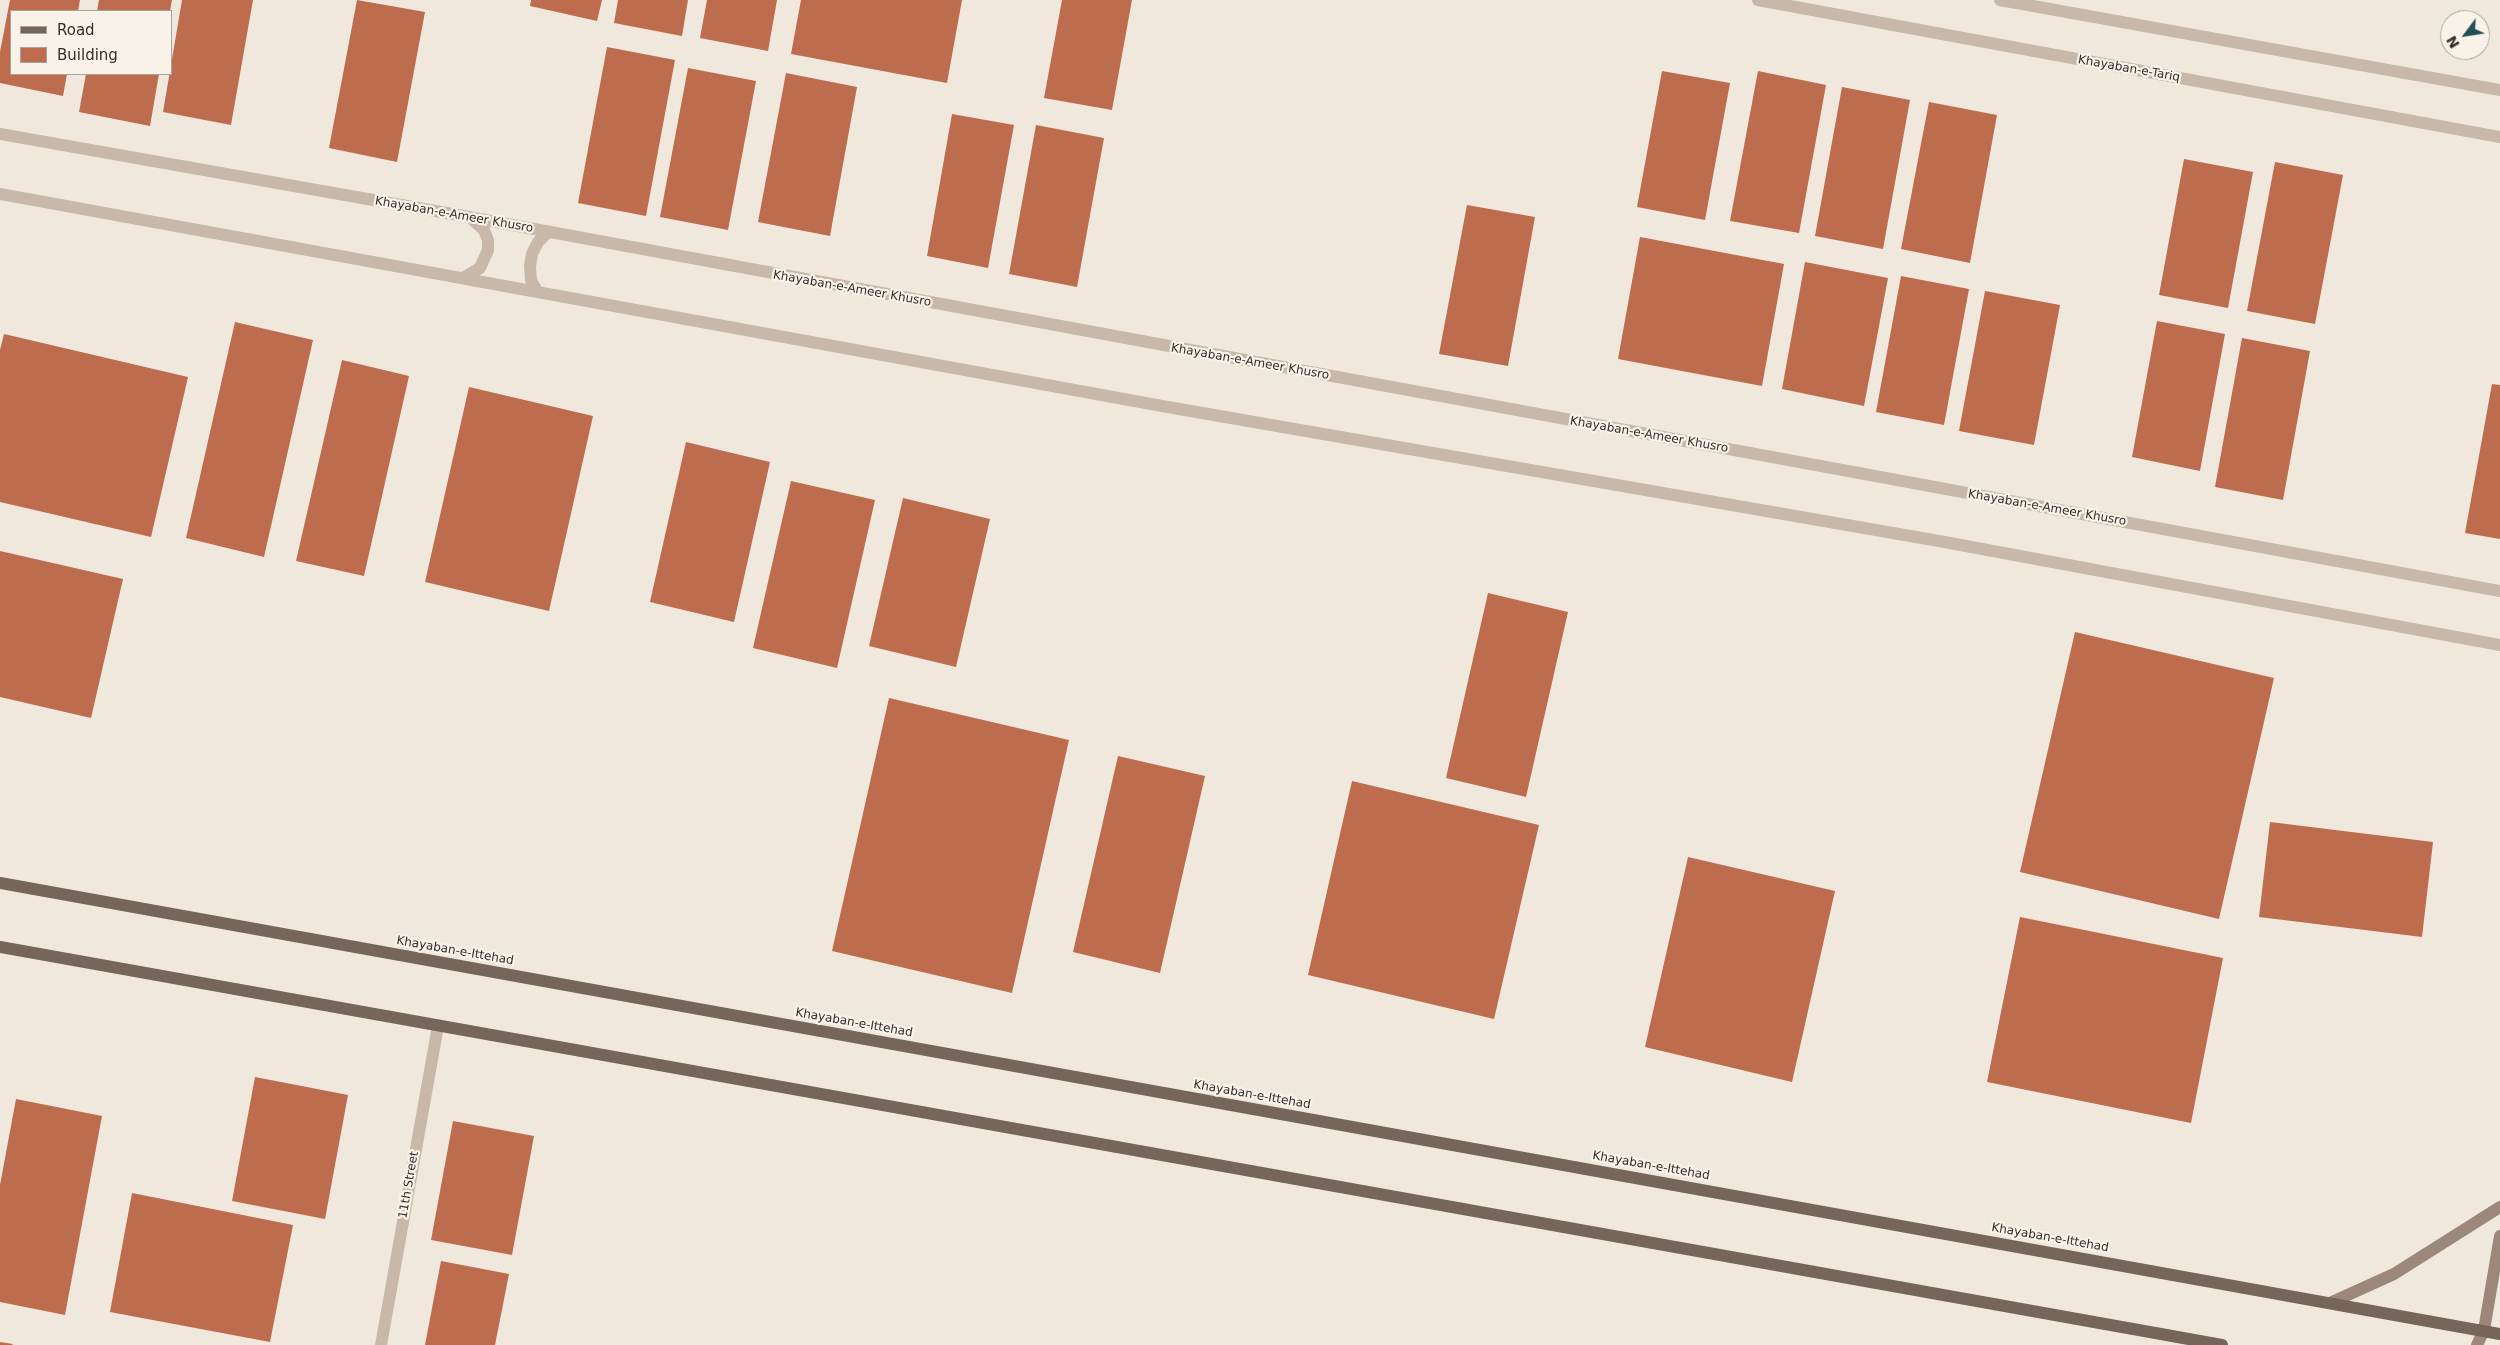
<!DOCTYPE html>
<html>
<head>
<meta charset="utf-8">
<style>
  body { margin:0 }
  #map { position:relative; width:2500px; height:1345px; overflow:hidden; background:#f0e8dd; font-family:"DejaVu Sans",sans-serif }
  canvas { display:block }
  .legend { position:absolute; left:10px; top:10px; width:162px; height:65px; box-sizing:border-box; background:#f8f2e9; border:1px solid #aaa39c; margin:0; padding:6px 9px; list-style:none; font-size:15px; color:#362d29 }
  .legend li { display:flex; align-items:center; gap:10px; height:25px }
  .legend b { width:25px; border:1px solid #aaa39c }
  .north { position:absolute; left:2440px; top:10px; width:50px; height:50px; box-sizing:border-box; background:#f8f2e9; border:1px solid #aaa39c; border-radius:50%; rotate:239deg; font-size:14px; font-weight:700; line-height:20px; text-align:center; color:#362d29 }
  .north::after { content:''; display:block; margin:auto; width:18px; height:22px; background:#214f54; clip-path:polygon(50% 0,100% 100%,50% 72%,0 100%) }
</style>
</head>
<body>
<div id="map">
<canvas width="2500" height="1345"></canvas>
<ul class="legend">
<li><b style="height:6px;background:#76655b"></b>Road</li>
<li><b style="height:14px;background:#bd6c4e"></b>Building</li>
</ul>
<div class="north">N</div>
</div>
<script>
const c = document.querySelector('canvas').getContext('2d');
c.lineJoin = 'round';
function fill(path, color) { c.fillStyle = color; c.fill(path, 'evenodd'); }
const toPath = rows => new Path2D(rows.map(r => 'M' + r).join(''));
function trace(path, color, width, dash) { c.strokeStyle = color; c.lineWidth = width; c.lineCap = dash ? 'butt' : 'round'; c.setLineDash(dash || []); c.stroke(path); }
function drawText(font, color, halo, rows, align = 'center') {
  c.font = font + ' "DejaVu Sans",sans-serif'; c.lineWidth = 4.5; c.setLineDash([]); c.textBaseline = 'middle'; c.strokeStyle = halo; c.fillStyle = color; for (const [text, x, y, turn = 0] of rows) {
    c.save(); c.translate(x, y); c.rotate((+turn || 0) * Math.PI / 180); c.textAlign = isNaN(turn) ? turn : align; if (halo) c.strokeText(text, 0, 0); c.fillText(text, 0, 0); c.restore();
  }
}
const building = toPath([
  [10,0,80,0,78,11,11,11,11,74,67,74,63,96,0,83,0,52],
  [99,0,172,0,170,11,97,11],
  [182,0,253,0,231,125,163,112],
  [357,0,425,12,397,162,329,148],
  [531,0,602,0,597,21,530,6],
  [618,0,688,0,682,36,614,23],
  [707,0,777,0,768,51,700,38],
  [801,0,962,0,947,83,791,54],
  [1062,0,1132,0,1112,110,1044,98],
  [607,47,675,60,646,216,578,203],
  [688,68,756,81,728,230,660,217],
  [1662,71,1730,83,1705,220,1637,207],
  [1758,71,1826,85,1799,233,1730,221],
  [786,73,857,87,830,236,758,222],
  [86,74,159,74,150,126,79,112],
  [1842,87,1910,100,1883,249,1815,236],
  [1929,102,1997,115,1970,263,1901,249],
  [952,114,1014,125,988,268,927,256],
  [1036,125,1104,138,1077,287,1009,274],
  [2184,159,2253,172,2228,308,2159,295],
  [2275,162,2343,175,2315,324,2247,311],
  [1467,205,1535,217,1508,366,1439,354],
  [1640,237,1784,264,1762,386,1618,359],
  [1805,262,1888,278,1864,406,1782,389],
  [1901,276,1969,289,1944,425,1876,412],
  [1985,291,2060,305,2034,445,1959,431],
  [2157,321,2225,334,2200,471,2132,457],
  [235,322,313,340,264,557,186,538],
  [4,334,188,377,151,537,0,502,0,350],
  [2242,338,2310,351,2283,500,2215,487],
  [342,360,409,376,364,576,296,561],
  [2492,384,2500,385,2500,539,2465,533],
  [469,387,593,416,549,611,425,582],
  [686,442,770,462,734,622,650,602],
  [791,481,875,500,837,668,753,648],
  [903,498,990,519,956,667,869,646],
  [0,551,123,579,91,718,0,697],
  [1488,593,1568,612,1526,797,1446,778],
  [2075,632,2274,678,2219,919,2020,872],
  [889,698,1069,740,1012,993,832,951],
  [1118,756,1205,776,1160,973,1073,952],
  [1352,781,1539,825,1494,1019,1308,975],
  [2270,822,2433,842,2422,937,2259,917],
  [1688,857,1835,891,1792,1082,1645,1047],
  [2020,917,2223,958,2191,1123,1987,1082],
  [255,1077,348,1095,325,1219,232,1201],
  [16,1099,102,1116,65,1315,0,1302,0,1185],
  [453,1121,534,1136,512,1255,431,1240],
  [132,1193,293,1225,270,1342,110,1312],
  [441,1261,509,1274,495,1345,425,1345],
  [0,1342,13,1344,12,1345,0,1345]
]);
const street = toPath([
  [1758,0,2500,137],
  [2000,0,2500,90],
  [0,134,469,217,2500,591],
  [0,194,1162,406,1939,541,2500,645],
  [463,278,480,268,488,250,488,240,484,230,472,219],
  [537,291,531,280,530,266,532,254,538,242,547,233],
  [381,1345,438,1026]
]);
const secondary = toPath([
  [2330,1303,2394,1274,2500,1207],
  [2477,1345,2484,1330,2500,1236]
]);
const primary = toPath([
  [0,883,2500,1334],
  [0,947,2222,1345]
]);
const streetNames = [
  ["Khayaban-e-Tariq",2129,69,10],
  ["Khayaban-e-Ameer Khusro",454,215,10],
  ["Khayaban-e-Ameer Khusro",852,289,10],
  ["Khayaban-e-Ameer Khusro",1250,362,10],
  ["Khayaban-e-Ameer Khusro",1649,435,10],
  ["Khayaban-e-Ameer Khusro",2047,508,10],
  ["Khayaban-e-Ittehad",455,951,10],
  ["Khayaban-e-Ittehad",854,1023,10],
  ["Khayaban-e-Ittehad",1252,1095,10],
  ["Khayaban-e-Ittehad",1651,1166,10],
  ["11th Street",409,1185,-80],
  ["Khayaban-e-Ittehad",2050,1238,10]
];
fill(building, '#bd6c4e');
trace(street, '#c8b8aa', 12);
trace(secondary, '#9b887b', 12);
trace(primary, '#76655b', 12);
drawText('12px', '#362d29', '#f8f2e9', streetNames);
</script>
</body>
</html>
